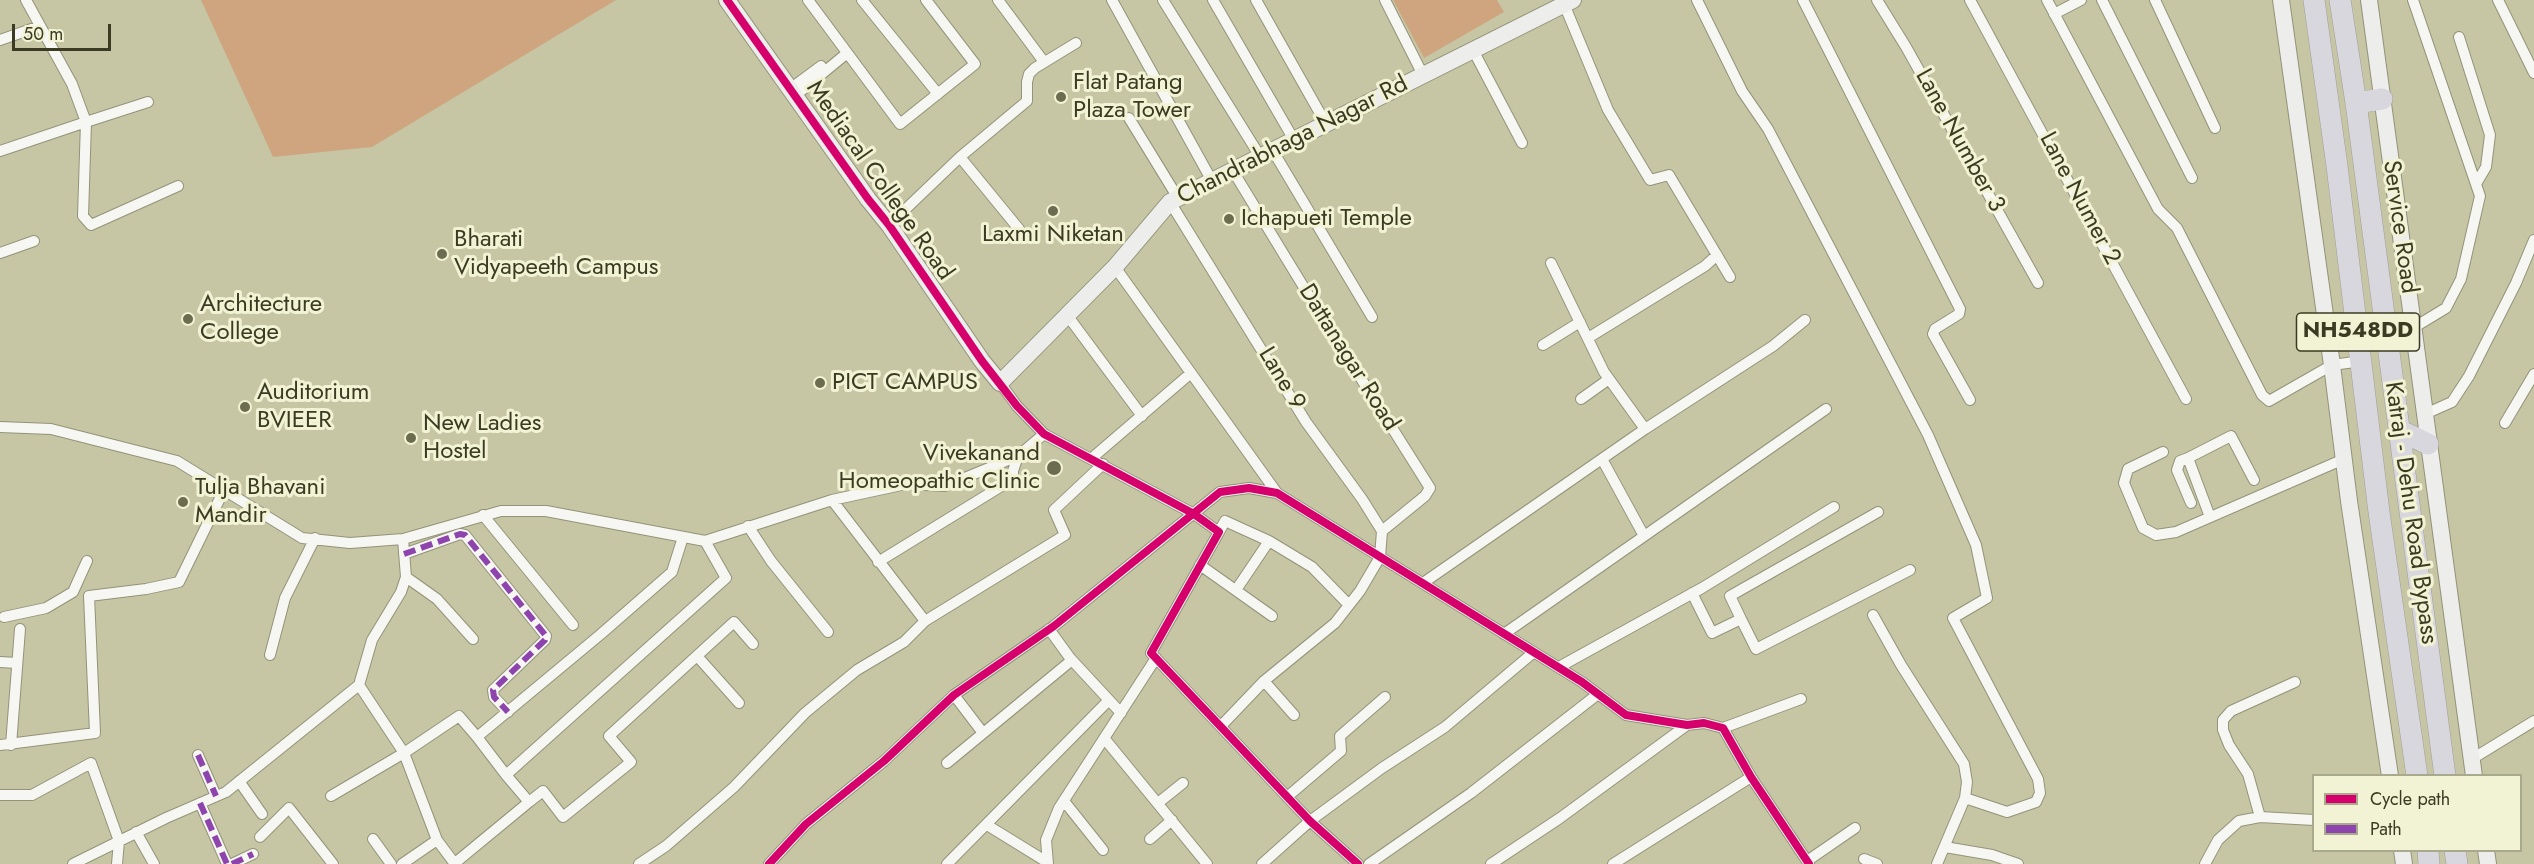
<!DOCTYPE html>
<html>
<head>
<meta charset="utf-8">
<style>
  body { margin:0 }
  #map { position:relative; width:2534px; height:864px; overflow:hidden; background:#c6c6a5; font-family:Jost,sans-serif }
  canvas { display:block }
  .legend { position:absolute; left:2312px; top:774px; width:210px; height:78px; box-sizing:border-box; background:#f2f2d4; border:2px solid #a9a98d; margin:0; padding:8px 10px; list-style:none; font-size:18px; color:#3b3b23 }
  .legend li { display:flex; align-items:center; gap:12px; height:30px }
  .legend b { width:30px; border:2px solid #a9a98d }
  .scale { position:absolute; left:12px; top:24px; width:99px; height:27px; box-sizing:border-box; border:3px solid #3b3b23; border-top:0; padding-left:8px; font-size:18px; line-height:21px; white-space:nowrap; color:#3b3b23; -webkit-text-stroke:4px #f2f2d4; paint-order:stroke }
</style>
</head>
<body>
<div id="map">
<canvas width="2534" height="864"></canvas>
<ul class="legend">
<li><b style="height:8px;background:#d6006c"></b>Cycle path</li>
<li><b style="height:8px;background:#8e44ad"></b>Path</li>
</ul>
<div class="scale">50 m</div>
</div>
<script>
const c = document.querySelector('canvas').getContext('2d');
c.lineJoin = 'round';
function fill(path, color) { c.fillStyle = color; c.fill(path, 'evenodd'); }
const toPath = rows => new Path2D(rows.map(r => 'M' + r).join(''));
function trace(path, color, width, dash) { c.strokeStyle = color; c.lineWidth = width; c.lineCap = dash ? 'butt' : 'round'; c.setLineDash(dash || []); c.stroke(path); }
function drawText(font, color, halo, rows, align = 'center') {
  c.font = font + ' Jost,sans-serif'; c.lineWidth = 6; c.setLineDash([]); c.textBaseline = 'middle'; c.strokeStyle = halo; c.fillStyle = color; for (const [text, x, y, turn = 0] of rows) {
    c.save(); c.translate(x, y); c.rotate((+turn || 0) * Math.PI / 180); c.textAlign = isNaN(turn) ? turn : align; if (halo) c.strokeText(text, 0, 0); c.fillText(text, 0, 0); c.restore();
  }
}
const green = toPath([
  [201,0,616,0,372,147,273,157],
  [1393,0,1497,0,1504,12,1424,58]
]);
const street = toPath([
  [808,0,900,124,975,64,926,0],
  [862,0,938,94],
  [998,0,1044,62],
  [1112,0,1212,181],
  [1163,0,1261,158],
  [1213,0,1294,140],
  [1256,0,1326,124],
  [1385,0,1423,75],
  [1697,0,1742,91,1768,129,1928,435,1976,545,1987,598,1953,618,2038,779,2040,793,2036,802,2007,812,1965,798],
  [1803,0,1960,309,1959,314,1935,329,1933,334,1970,400],
  [1877,0,1906,47,2038,283],
  [1970,0,2186,399],
  [2047,0,2158,209,2177,228,2262,395,2269,401,2332,365,2362,361],
  [2102,0,2192,178],
  [2155,0,2215,128],
  [2413,0,2480,196,2461,279,2446,308,2413,328],
  [2498,0,2534,73],
  [1564,4,1608,110,1650,180,1669,175,1730,277],
  [2054,14,2081,0],
  [2459,37,2490,135,2486,167,2476,184],
  [0,40,40,26],
  [1473,50,1522,143],
  [790,89,821,66],
  [795,96,846,54],
  [148,102,86,122,83,216,91,225,178,186],
  [1129,118,1178,198],
  [0,151,86,122,72,84,26,0],
  [1273,151,1372,317],
  [960,157,1019,229],
  [1233,171,1314,304,1430,488,1425,496,1382,531],
  [1170,202,1306,422,1362,499,1382,531,1380,557,1360,591,1335,623,1264,681,1221,726],
  [889,225,960,157,1027,101,1027,82,1029,74,1035,68,1076,43],
  [0,253,34,241],
  [1551,263,1604,372,1645,429],
  [1115,267,1277,493],
  [1067,315,1142,416],
  [1588,338,1705,266,1717,255],
  [1543,345,1580,322],
  [1000,383,1017,406,1044,434,1194,514,1219,532,1151,653,1310,821,1358,864],
  [1581,399,1609,379],
  [2425,414,2452,402,2469,376,2516,283,2534,240],
  [2505,423,2534,374],
  [0,427,51,429,177,461,302,538,350,543,403,539,501,511,546,511,705,541,832,500,906,484,945,486,1018,456,1044,434],
  [2163,452,2128,469,2124,483,2143,528,2156,535,2176,532,2344,459],
  [1092,458,1191,373],
  [2188,458,2180,461,2177,470,2191,503],
  [1602,459,1644,536],
  [832,500,925,621],
  [483,515,573,625],
  [2210,517,2188,458,2231,436,2254,480],
  [748,526,771,561,828,632],
  [1219,532,1225,521,1269,541,1236,590],
  [1269,541,1312,567,1349,605],
  [404,554,460,534,465,535,546,636,545,640,493,690,494,697,508,712],
  [878,562,1013,479,1013,471,1018,456],
  [1200,565,1272,616],
  [406,577,437,599,473,639],
  [1423,583,1645,429,1773,346,1805,320],
  [1692,593,1712,633,1741,619,1730,596,1878,512],
  [1873,615,1901,665,1964,764,1967,782,1965,798,1937,864],
  [4,617,46,608,73,592,87,561],
  [1741,619,1756,649,1910,570],
  [1049,629,1070,658,1121,713],
  [1504,634,1826,409],
  [270,655,285,598,315,538],
  [697,656,739,703],
  [0,662,17,663],
  [1559,667,1702,588,1834,507],
  [1264,681,1294,715],
  [359,685,404,753,437,840,455,864],
  [954,695,983,733],
  [1723,728,1801,699],
  [1104,738,1207,864],
  [0,745,95,733,89,596,146,589,179,582,224,490],
  [11,745,20,629],
  [198,755,216,796],
  [2472,759,2534,721],
  [947,763,1072,660],
  [506,775,477,737,601,634,672,572,683,537],
  [239,781,262,814],
  [0,795,32,795,91,763,119,841,117,864],
  [331,796,404,753,459,716,477,737],
  [1287,797,1341,751,1340,736,1385,697],
  [1064,801,1103,850],
  [529,802,543,791,563,817,631,762,609,736,734,622,753,644],
  [200,803,227,864],
  [1158,803,1183,783],
  [2260,817,2248,774,2229,745,2223,730,2223,720,2231,711,2295,682],
  [987,825,1047,862],
  [136,832,154,864],
  [260,837,289,808,333,864],
  [373,839,391,864],
  [1150,839,1172,820],
  [1945,847,1992,855,2018,864],
  [1864,859,1877,864],
  [1807,861,1855,828],
  [455,863,529,802,506,775,726,578,705,541],
  [73,864,166,818,226,792,359,685,372,640,401,592,406,577,403,539],
  [232,864,253,854],
  [402,864,437,840],
  [639,864,666,846,734,787,805,713,857,670,904,642,925,621,1065,535,1054,510,1103,464],
  [769,864,806,824,884,761,954,695,1054,626,1220,492,1249,488,1277,493,1582,682,1626,715,1687,725,1704,723,1723,728,1751,777,1809,864],
  [947,864,1109,700],
  [1048,864,1046,840,1059,808,1156,658],
  [1262,864,1310,821,1382,768,1445,727,1534,652],
  [1369,864,1471,793,1598,694],
  [1491,864,1560,818,1687,725],
  [1613,864,1751,777],
  [2205,864,2218,840,2239,821,2260,817,2314,820]
]);
const secondary = toPath([
  [727,0,868,199,889,225,982,361,1000,383,1115,267,1170,202,1573,0],
  [2281,0,2332,365,2349,501,2390,776],
  [2369,0,2474,776],
  [2402,850,2404,864],
  [2486,850,2488,864]
]);
const highway = toPath([
  [2314,0,2337,166,2379,512,2417,776],
  [2340,0,2356,103,2445,776],
  [2356,103,2382,99],
  [2399,430,2428,444],
  [2428,850,2429,864],
  [2455,850,2457,864]
]);
const quiet = toPath([
  [404,554,460,534,465,535,546,636,545,640,493,690,494,697,508,712],
  [198,755,216,796],
  [200,803,227,864],
  [232,864,253,854]
]);
const cycleway = toPath([
  [727,0,868,199,889,225,982,361,1017,406,1044,434,1194,514,1219,532,1151,653,1310,821,1358,864],
  [769,864,806,824,884,761,954,695,1054,626,1220,492,1249,488,1277,493,1582,682,1626,715,1687,725,1704,723,1723,728,1751,777,1809,864]
]);
const markers = [
  [1061,97,6,"#6c6c50"],
  [1053,211,6,"#6c6c50"],
  [1229,219,6,"#6c6c50"],
  [442,254,6,"#6c6c50"],
  [188,319,6,"#6c6c50"],
  [820,383,6,"#6c6c50"],
  [245,407,6,"#6c6c50"],
  [411,438,6,"#6c6c50"],
  [1054,468,8,"#6c6c50"],
  [183,502,6,"#6c6c50"]
];
const shields = [
  [2358,332,123]
];
const shieldNames = [
  ["NH548DD",2358,332]
];
const poiNames = [
  ["Flat Patang",1073,83],
  ["Plaza Tower",1073,111],
  ["Ichapueti Temple",1241,219],
  ["Laxmi Niketan",1053,235,"center"],
  ["Bharati",454,240],
  ["Vidyapeeth Campus",454,268],
  ["Architecture",200,305],
  ["College",200,333],
  ["PICT CAMPUS",832,383],
  ["Auditorium",257,393],
  ["BVIEER",257,421],
  ["New Ladies",423,424],
  ["Hostel",423,452],
  ["Vivekanand",1040,454,"right"],
  ["Homeopathic Clinic",1040,482,"right"],
  ["Tulja Bhavani",195,488],
  ["Mandir",195,516]
];
const streetNames = [
  ["Chandrabhaga Nagar Rd",1293,141,-27],
  ["Lane Number 3",1959,141,61],
  ["Mediacal College Road",879,181,55],
  ["Lane Numer 2",2079,199,62],
  ["Service Road",2399,227,82],
  ["Dattanagar Road",1348,358,58],
  ["Lane 9",1281,379,59],
  ["Katraj - Dehu Road Bypass",2410,513,82]
];
fill(green, '#cfa580');
trace(street, '#939379', 12);
trace(secondary, '#939379', 18);
trace(highway, '#9f9d99', 22);
trace(street, '#f6f6f2', 10);
trace(secondary, '#ededec', 16);
trace(highway, '#d9d7de', 21);
trace(quiet, '#8e44ad', 6, [12, 6]);
trace(cycleway, '#d6006c', 8);
for (const [x, y, r, color] of markers) { const dot = new Path2D(); dot.arc(x, y, r, 0, 2 * Math.PI); c.fillStyle = color; c.fill(dot); trace(dot, '#f2f2d4', 2); }
for (const [x, y, w] of shields) { const box = new Path2D(); box.roundRect(x - w / 2, y - 19, w, 38, 4.5); c.fillStyle = '#f2f2d4'; c.fill(box); trace(box, '#3b3b23', 1.5); }
drawText('bold 22px', '#3b3b23', null, shieldNames);
drawText('24px', '#3b3b23', '#f2f2d4', poiNames, 'left');
drawText('24px', '#3b3b23', '#f2f2d4', streetNames);
</script>
</body>
</html>
